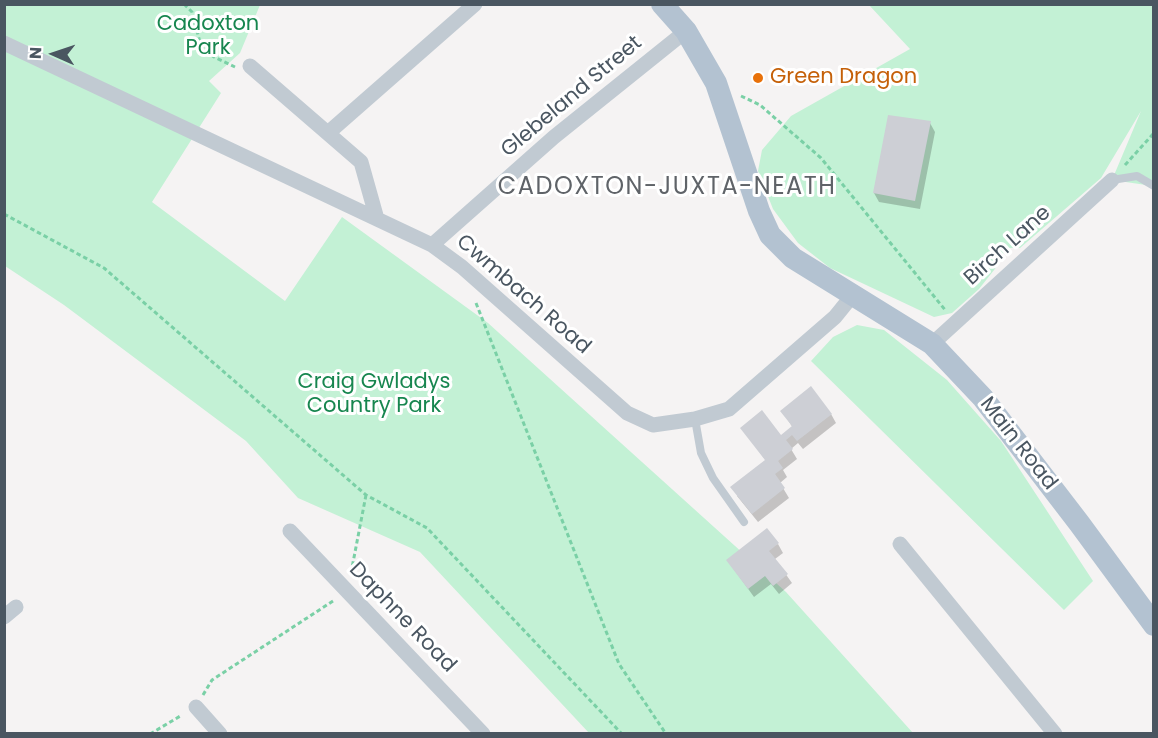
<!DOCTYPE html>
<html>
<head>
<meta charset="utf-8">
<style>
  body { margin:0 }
  #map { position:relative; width:1158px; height:738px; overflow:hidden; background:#f5f3f3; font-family:Poppins,sans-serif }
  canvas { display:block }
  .frame { position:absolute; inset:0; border:6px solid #4a5661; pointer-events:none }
  .north { position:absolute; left:24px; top:24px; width:60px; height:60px; -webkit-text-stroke:4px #fff; paint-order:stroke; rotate:273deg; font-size:16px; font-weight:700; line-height:24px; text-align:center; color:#4a5661 }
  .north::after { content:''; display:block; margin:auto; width:21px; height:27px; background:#4a5661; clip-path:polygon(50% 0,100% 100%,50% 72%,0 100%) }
</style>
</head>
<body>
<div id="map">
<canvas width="1158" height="738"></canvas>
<div class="frame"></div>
<div class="north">N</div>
</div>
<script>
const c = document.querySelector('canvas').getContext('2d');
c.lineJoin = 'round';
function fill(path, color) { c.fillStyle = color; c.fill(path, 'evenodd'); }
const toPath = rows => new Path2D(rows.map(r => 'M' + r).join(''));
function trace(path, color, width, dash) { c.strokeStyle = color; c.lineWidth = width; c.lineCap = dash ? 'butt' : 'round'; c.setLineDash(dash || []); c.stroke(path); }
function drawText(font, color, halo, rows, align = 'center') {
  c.font = font + ' Poppins,sans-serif'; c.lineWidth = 6; c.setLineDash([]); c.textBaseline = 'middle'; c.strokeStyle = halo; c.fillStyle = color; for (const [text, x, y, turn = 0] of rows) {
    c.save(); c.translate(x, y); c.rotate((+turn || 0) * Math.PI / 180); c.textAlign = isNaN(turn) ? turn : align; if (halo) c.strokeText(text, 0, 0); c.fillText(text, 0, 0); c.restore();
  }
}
const green = toPath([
  [4,5,260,5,240,53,209,81,221,93,152,202,285,301,342,217,488,323,786,592,913,733,589,733,420,552,298,498,246,441,64,305,5,266],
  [869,5,1153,5,1153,186,1112,180,1141,111,1101,178,1020,248,1006,248,998,265,979,289,952,313,934,317,830,268,798,243,773,209,758,171,762,150,791,116,910,49],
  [857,325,884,330,947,380,1001,441,1093,581,1064,610,811,361,833,337]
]);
const shadow = toPath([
  [930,123,935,132,920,209,879,202,874,193],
  [782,411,831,414,836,423,803,449,798,443,791,449,797,459,783,470,787,477,780,483,789,498,758,522,737,496,766,461,742,428,781,437,793,428],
  [778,544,783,553,775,559,792,583,779,594,771,584,754,597,728,561]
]);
const building = toPath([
  [888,115,931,121,915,201,873,193],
  [811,386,832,414,797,441,792,435,786,440,793,449,778,461,783,468,775,474,785,488,752,514,730,487,765,460,740,428,762,410,781,435,792,426,780,411],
  [767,528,779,543,769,551,788,574,773,586,765,576,748,589,726,560]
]);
const path = toPath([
  [184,4,192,12,201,46,214,57,235,67],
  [741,96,760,105,821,158,946,311],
  [1125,165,1154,133],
  [4,214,104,268,366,495,427,528,622,734],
  [476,303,619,664,666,734],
  [351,573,366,495],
  [203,695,212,680,333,601],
  [150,734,182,715]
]);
const lane = toPath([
  [1112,180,1137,176,1154,186],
  [695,419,701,453,713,478,744,522]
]);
const street = toPath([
  [4,43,432,245,462,267,627,413,653,425,695,419,729,409,835,317,852,296],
  [250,66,361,162,377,219],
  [328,133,475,4],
  [432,245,554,137,686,31],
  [932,344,1112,180],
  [290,531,483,734],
  [900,544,1055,734],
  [4,617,16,607],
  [196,707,220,734]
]);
const primary = toPath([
  [662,4,686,31,716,83,759,211,770,235,793,258,932,344,983,398,1079,523,1154,625]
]);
const markers = [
  [758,78,6,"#e8710a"]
];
const parkNames = [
  ["Cadoxton",208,25],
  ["Park",208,49],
  ["Craig Gwladys",374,383],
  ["Country Park",374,407]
];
const foodNames = [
  ["Green Dragon",770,78]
];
const streetNames = [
  ["Glebeland Street",572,97,-40],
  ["Birch Lane",1008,246,-42],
  ["Cwmbach Road",523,295,41],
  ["Main Road",1018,444,52],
  ["Daphne Road",402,618,46]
];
const quarterNames = [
  ["CADOXTON-JUXTA-NEATH",667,188]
];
fill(green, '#c3f1d5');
fill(shadow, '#0003');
fill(building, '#cdcfd5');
trace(path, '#7ad0a6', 3, [4.5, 3]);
trace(lane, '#c1cad2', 8);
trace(street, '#c1cad2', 15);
trace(primary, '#b3c2d1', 22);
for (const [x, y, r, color] of markers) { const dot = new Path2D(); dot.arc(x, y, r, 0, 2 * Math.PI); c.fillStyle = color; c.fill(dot); trace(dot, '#fff', 2); }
drawText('21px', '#17864f', '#fff', parkNames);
drawText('21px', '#c56008', '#fff', foodNames, 'left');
drawText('21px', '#4a5661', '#fff', streetNames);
c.letterSpacing = '1.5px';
drawText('24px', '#5f6368', '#fff', quarterNames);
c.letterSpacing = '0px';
</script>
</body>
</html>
